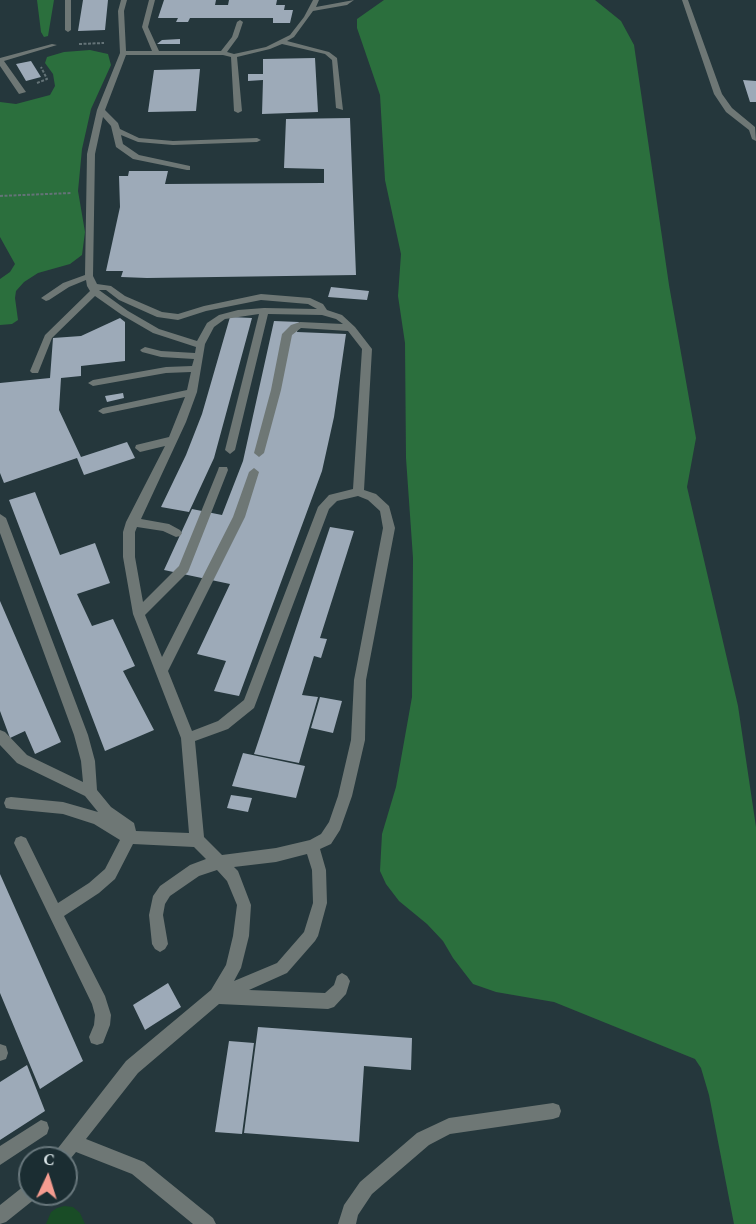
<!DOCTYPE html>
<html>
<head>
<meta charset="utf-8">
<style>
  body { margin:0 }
  #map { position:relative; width:756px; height:1224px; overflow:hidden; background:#25373c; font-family:Spectral,serif }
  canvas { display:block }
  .north { position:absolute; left:18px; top:1146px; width:60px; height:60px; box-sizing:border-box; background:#1b2d32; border:2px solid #68777c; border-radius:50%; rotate:4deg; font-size:16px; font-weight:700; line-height:24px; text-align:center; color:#dce7ea }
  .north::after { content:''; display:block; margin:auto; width:21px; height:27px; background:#f59c90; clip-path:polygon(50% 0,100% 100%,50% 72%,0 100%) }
</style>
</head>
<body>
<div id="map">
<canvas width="756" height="1224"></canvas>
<div class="north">С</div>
</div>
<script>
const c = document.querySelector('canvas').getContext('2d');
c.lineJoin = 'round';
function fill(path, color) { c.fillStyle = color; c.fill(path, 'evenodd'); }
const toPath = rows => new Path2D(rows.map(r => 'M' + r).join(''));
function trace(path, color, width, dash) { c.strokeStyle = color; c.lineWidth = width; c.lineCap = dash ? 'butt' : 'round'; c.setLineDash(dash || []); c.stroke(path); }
const green = toPath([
  [64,1206,73,1207,80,1213,85,1224,46,1224,51,1212,57,1208]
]);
const forest = toPath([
  [37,0,54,0,48,36,44,37,41,32],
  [384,0,595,0,621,21,634,45,669,285,696,438,687,487,738,706,756,827,756,1224,734,1224,709,1095,701,1068,695,1059,554,1002,496,992,473,984,453,958,443,941,427,924,399,901,386,884,380,871,382,834,396,787,412,697,413,558,406,458,405,343,398,296,401,254,385,180,380,95,357,28,357,19],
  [90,50,108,54,111,65,91,109,82,149,78,191,85,232,82,255,70,264,38,273,24,282,16,291,15,298,18,320,12,324,0,325,0,279,10,272,15,264,0,237,0,102,16,104,50,95,55,86,53,74,45,63,47,57,64,52]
]);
const building = toPath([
  [83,0,108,0,105,30,78,31],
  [164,0,216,0,215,5,228,5,229,0,277,0,276,5,285,5,284,10,293,10,290,23,273,23,273,18,190,18,188,22,176,22,178,18,158,18],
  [180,39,180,44,157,44,162,40],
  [315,58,318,112,262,114,263,80,248,81,248,74,263,74,263,59],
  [31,61,41,77,26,81,16,64],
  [200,69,196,111,148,112,154,70],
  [743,80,756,81,756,102,750,102],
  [350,118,356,275,147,278,121,277,123,271,106,271,120,207,119,176,128,176,129,171,168,171,165,184,324,183,324,169,284,168,286,119],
  [331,287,369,291,367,300,328,297],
  [230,317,252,318,214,458,189,512,161,507,186,455,202,414],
  [120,318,125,322,125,361,81,366,81,376,61,378,59,410,81,457,127,442,135,458,84,475,77,458,4,483,0,473,0,383,50,378,53,338,81,336],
  [274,321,299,322,297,332,346,334,334,417,322,471,239,696,214,691,226,661,197,654,230,584,164,570,192,509,222,515,243,461],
  [123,393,124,398,107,402,105,396],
  [35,492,60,555,95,543,110,583,77,594,92,626,113,619,135,666,123,671,154,730,105,751,9,500],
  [330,527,354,531,320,638,327,639,321,658,314,656,302,695,318,697,299,763,254,754],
  [0,601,61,742,35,754,25,731,10,738,0,711],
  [320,697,342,701,333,733,311,728],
  [243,753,305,766,296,798,232,786],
  [231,795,252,798,248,812,227,808],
  [0,874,83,1061,40,1089,0,993],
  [168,983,181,1007,145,1030,133,1005],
  [258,1027,412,1038,411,1070,364,1066,359,1142,244,1133],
  [229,1041,254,1043,242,1134,215,1132],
  [27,1065,45,1111,0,1140,0,1082]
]);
const path = toPath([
  [79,44,104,43],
  [37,83,47,79,41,67],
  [0,196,71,193]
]);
const service = toPath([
  [65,0,71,0,71,30,68,32,65,30,65,0],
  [121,0,127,0,124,11,126,51,152,51,142,27,149,0,155,0,148,27,159,51,221,51,232,37,237,22,240,20,243,22,238,37,227,52,234,54,266,47,290,35,304,17,313,0,319,0,316,7,354,0,347,5,313,11,294,37,287,41,329,52,337,58,343,110,336,108,332,60,325,54,282,44,270,49,237,57,242,111,238,113,234,111,231,57,223,55,126,55,105,110,118,123,120,129,139,138,173,141,257,138,261,140,257,142,173,145,138,142,121,135,123,144,139,155,190,166,190,170,187,170,133,159,116,147,111,126,103,117,95,154,93,276,97,284,111,286,125,296,162,312,178,314,204,306,261,294,310,298,323,304,327,310,342,315,355,327,372,349,364,490,376,494,389,506,395,528,366,680,365,740,352,796,340,830,331,844,320,849,326,870,327,903,318,936,315,941,287,973,249,990,325,993,334,985,337,976,342,973,347,976,350,981,346,994,334,1007,328,1009,219,1004,138,1073,86,1139,144,1162,213,1218,216,1224,193,1224,132,1174,76,1152,66,1164,66,1158,52,1158,55,1152,126,1061,211,990,226,965,233,936,237,905,227,881,217,870,199,876,170,896,165,904,163,915,168,944,165,949,160,952,155,949,152,944,149,915,153,896,160,886,190,865,206,859,194,847,133,844,115,879,99,893,64,916,105,996,111,1015,110,1025,103,1043,97,1045,91,1043,89,1037,94,1025,95,1015,92,1004,14,843,16,838,21,836,26,838,58,903,89,883,105,869,120,840,94,824,63,814,11,809,6,808,4,803,6,798,11,797,63,802,98,812,85,796,17,763,0,745,0,730,5,732,27,755,83,782,81,761,74,735,0,533,0,514,6,518,88,735,95,761,97,790,111,807,134,823,136,831,189,833,181,738,133,614,123,557,123,532,126,522,165,446,140,452,135,448,136,445,169,437,185,397,103,414,98,411,103,408,187,390,191,372,166,373,93,386,88,383,93,380,166,367,192,366,194,359,161,357,142,352,140,350,145,347,161,351,195,353,196,347,153,333,122,315,95,296,52,338,38,373,32,373,30,371,45,335,90,291,87,286,86,280,69,287,49,300,46,301,41,298,63,283,85,275,87,154,97,110,120,53,118,11,121,0],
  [99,290,106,290,119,300,157,317,178,320,206,311,261,300,308,304,317,309,264,308,238,310,219,315,207,323,197,341,159,329,128,311,99,290],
  [259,314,225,450,230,454,235,450,268,314,322,315,336,319,343,324,300,322,291,325,282,334,271,390,254,453,259,457,264,453,281,390,292,335,301,328,348,331,362,349,353,489,329,495,318,507,244,700,218,721,192,731,168,671,245,517,259,472,254,468,249,472,233,517,162,657,145,615,188,572,228,470,227,467,219,467,218,470,179,566,143,602,135,557,135,532,137,527,163,531,176,537,180,536,182,533,180,530,169,524,141,519,186,422,197,392,205,344,214,327,225,319,259,314],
  [358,496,368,500,380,511,383,528,354,680,351,740,338,796,329,822,321,834,310,840,276,848,222,855,204,837,195,741,228,729,254,708,329,509,337,501,358,496],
  [307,854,312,870,313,903,304,932,277,963,234,981,241,968,249,936,251,905,238,871,234,867,276,862,307,854],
  [682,0,688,0,722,94,732,108,755,127,756,141,752,139,749,130,726,112,714,94,682,0],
  [52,44,57,45,4,61,26,92,19,94,0,66,0,58,52,44],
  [0,1044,6,1046,8,1053,6,1059,0,1061,0,1044],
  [553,1103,559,1105,561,1111,559,1117,553,1119,450,1134,429,1145,372,1194,358,1215,356,1224,338,1224,344,1205,360,1182,417,1133,449,1118,553,1103],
  [41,1120,47,1122,49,1128,47,1134,0,1165,0,1146,41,1120],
  [30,1183,30,1194,38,1194,36,1198,6,1222,0,1224,0,1205,24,1186,30,1183]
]);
fill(green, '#194c26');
fill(forest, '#2b6f3d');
fill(building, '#9daab8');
trace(path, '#647377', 2, [3, 1.5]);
fill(service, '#6e7775');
</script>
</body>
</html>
